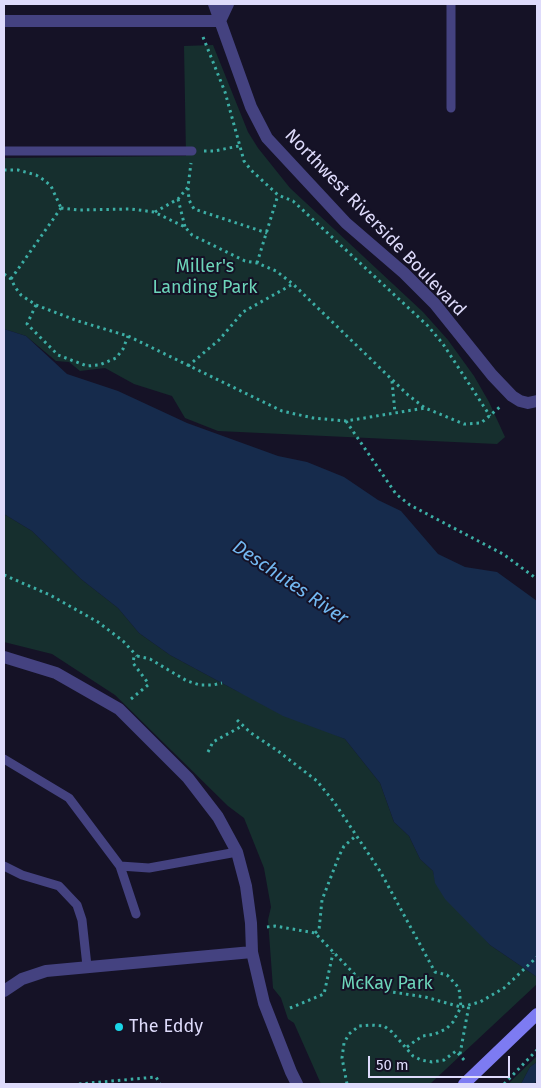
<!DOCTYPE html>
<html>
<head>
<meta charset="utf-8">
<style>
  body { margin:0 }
  #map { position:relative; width:541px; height:1088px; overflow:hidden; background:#151226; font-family:"Fira Sans",sans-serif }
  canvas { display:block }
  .frame { position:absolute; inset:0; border:5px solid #dedbfb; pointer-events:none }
  .scale { position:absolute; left:368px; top:1056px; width:142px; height:22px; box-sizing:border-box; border:2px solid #dedbfb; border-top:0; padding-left:6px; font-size:15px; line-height:18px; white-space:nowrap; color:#dedbfb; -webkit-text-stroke:4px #151226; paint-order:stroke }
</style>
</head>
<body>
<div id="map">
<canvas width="541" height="1088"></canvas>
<div class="frame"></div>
<div class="scale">50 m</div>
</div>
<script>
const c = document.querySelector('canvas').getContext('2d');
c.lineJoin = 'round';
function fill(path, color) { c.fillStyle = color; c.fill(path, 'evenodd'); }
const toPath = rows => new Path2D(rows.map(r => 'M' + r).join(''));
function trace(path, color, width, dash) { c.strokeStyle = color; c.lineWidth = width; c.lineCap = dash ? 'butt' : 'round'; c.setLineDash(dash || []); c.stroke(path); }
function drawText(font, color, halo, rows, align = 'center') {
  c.font = font + ' "Fira Sans",sans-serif'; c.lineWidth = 4; c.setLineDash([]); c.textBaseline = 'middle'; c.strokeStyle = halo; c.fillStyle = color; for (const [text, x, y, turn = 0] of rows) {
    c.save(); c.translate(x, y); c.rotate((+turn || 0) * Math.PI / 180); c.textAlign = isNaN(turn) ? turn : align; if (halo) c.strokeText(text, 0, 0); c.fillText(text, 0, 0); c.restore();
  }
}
const green = toPath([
  [213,45,248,132,258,148,290,188,423,312,448,340,474,376,489,402,505,437,497,444,218,431,185,418,172,396,134,384,105,368,80,371,69,362,56,361,26,336,4,329,4,158,186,156,184,46],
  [4,514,32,531,81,579,118,608,139,633,170,655,235,690,345,739,380,783,394,822,409,836,420,859,433,871,436,883,490,945,537,977,537,984,430,1084,321,1084,294,1023,288,1019,281,998,273,988,268,920,271,907,264,868,244,818,228,806,115,695,52,654,4,642],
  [537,1056,537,1062,530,1067,521,1084,508,1084]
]);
const water = toPath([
  [4,329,26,336,67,374,118,391,187,423,278,456,307,462,344,477,378,500,401,511,438,554,465,567,497,572,537,601,537,977,490,945,445,899,435,883,433,871,420,859,409,836,394,822,380,783,345,739,283,716,170,655,139,633,118,608,81,579,32,531,4,514],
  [537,1062,537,1080,534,1084,521,1084,530,1067]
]);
const path = toPath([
  [203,37,225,92,244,161,251,170,278,195,293,201,428,326,443,344,490,416],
  [204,151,214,151,239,146],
  [4,170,18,170,36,175,44,180,51,186,61,208],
  [188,188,189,200,194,209,267,233],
  [178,199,185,227],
  [61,208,78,210,131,209,154,212,185,227,192,235,245,261,257,263,276,271,293,284,408,395,425,408,464,424,481,423,501,406],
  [155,212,178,199,188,187,191,163],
  [257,263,278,195],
  [4,274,11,279,15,287,21,295,36,305,78,321,128,336,282,411,313,418,346,421,425,408],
  [11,279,61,208],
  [36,305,27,324,58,355,87,366,99,365,116,358,123,349,128,336],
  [188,366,219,340,243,312,293,284],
  [392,381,395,413],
  [346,421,396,494,410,505,503,554,537,579],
  [4,575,50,595,98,622,123,641,137,656],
  [131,699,148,685,148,683,133,663,134,657,137,656,150,659,187,681,200,685,213,685,222,683],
  [237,720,251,733,278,751,317,781,334,802,380,871,435,972,447,975,459,988,461,1007,425,997,392,992,363,983,315,933,275,926,266,927],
  [208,752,213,742,242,726],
  [315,933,319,930,322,900,339,856,344,846,357,835],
  [290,1008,324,994,333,953],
  [407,1047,415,1041,423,1036,435,1034,446,1029,453,1022,461,1007,480,1002,504,988,537,957],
  [460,1054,469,1005],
  [79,1084,156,1077,160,1084],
  [347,1084,342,1058,344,1043,349,1034,359,1026,370,1025,384,1026,392,1032,413,1056,421,1060,432,1062,444,1060,456,1051,465,1061],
  [504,1084,537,1050]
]);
const lane = toPath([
  [451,108,451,4],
  [4,151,192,151],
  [4,759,69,798,120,866,136,914],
  [4,866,22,875,59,886,77,905,82,920,87,966],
  [120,866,149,868,237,852]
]);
const street = toPath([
  [214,4,251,107,267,138,346,223,404,273,435,304,492,375,512,396,520,401,528,403,537,401],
  [4,21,220,21,228,4],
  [4,657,56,673,119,709,188,778,218,817,237,852,246,886,251,923,252,952,264,1003,291,1072,297,1084],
  [4,991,22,979,46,971,252,952]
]);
const secondary = toPath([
  [464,1084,537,1014]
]);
const markers = [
  [119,1027,5,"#1ad6e8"]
];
const streetNames = [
  ["Northwest Riverside Boulevard",375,223,46]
];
const parkNames = [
  ["Miller's",205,267],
  ["Landing Park",205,288],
  ["McKay Park",387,984]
];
const poiNames = [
  ["The Eddy",129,1027]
];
const waterNames = [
  ["Deschutes River",290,583,34]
];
fill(green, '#162f2e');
fill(water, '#162b4c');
trace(path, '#3caea5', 3, [2.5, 4]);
trace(lane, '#444280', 9);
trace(street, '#444280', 12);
trace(secondary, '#7d7bf2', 12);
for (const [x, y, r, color] of markers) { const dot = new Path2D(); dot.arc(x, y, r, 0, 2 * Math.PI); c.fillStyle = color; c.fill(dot); trace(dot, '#151226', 2); }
drawText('18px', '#dedbfb', '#151226', streetNames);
drawText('18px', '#6dd5ba', '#151226', parkNames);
drawText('18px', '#dedbfb', '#151226', poiNames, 'left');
drawText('italic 19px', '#73b8f1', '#151226', waterNames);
</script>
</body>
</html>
